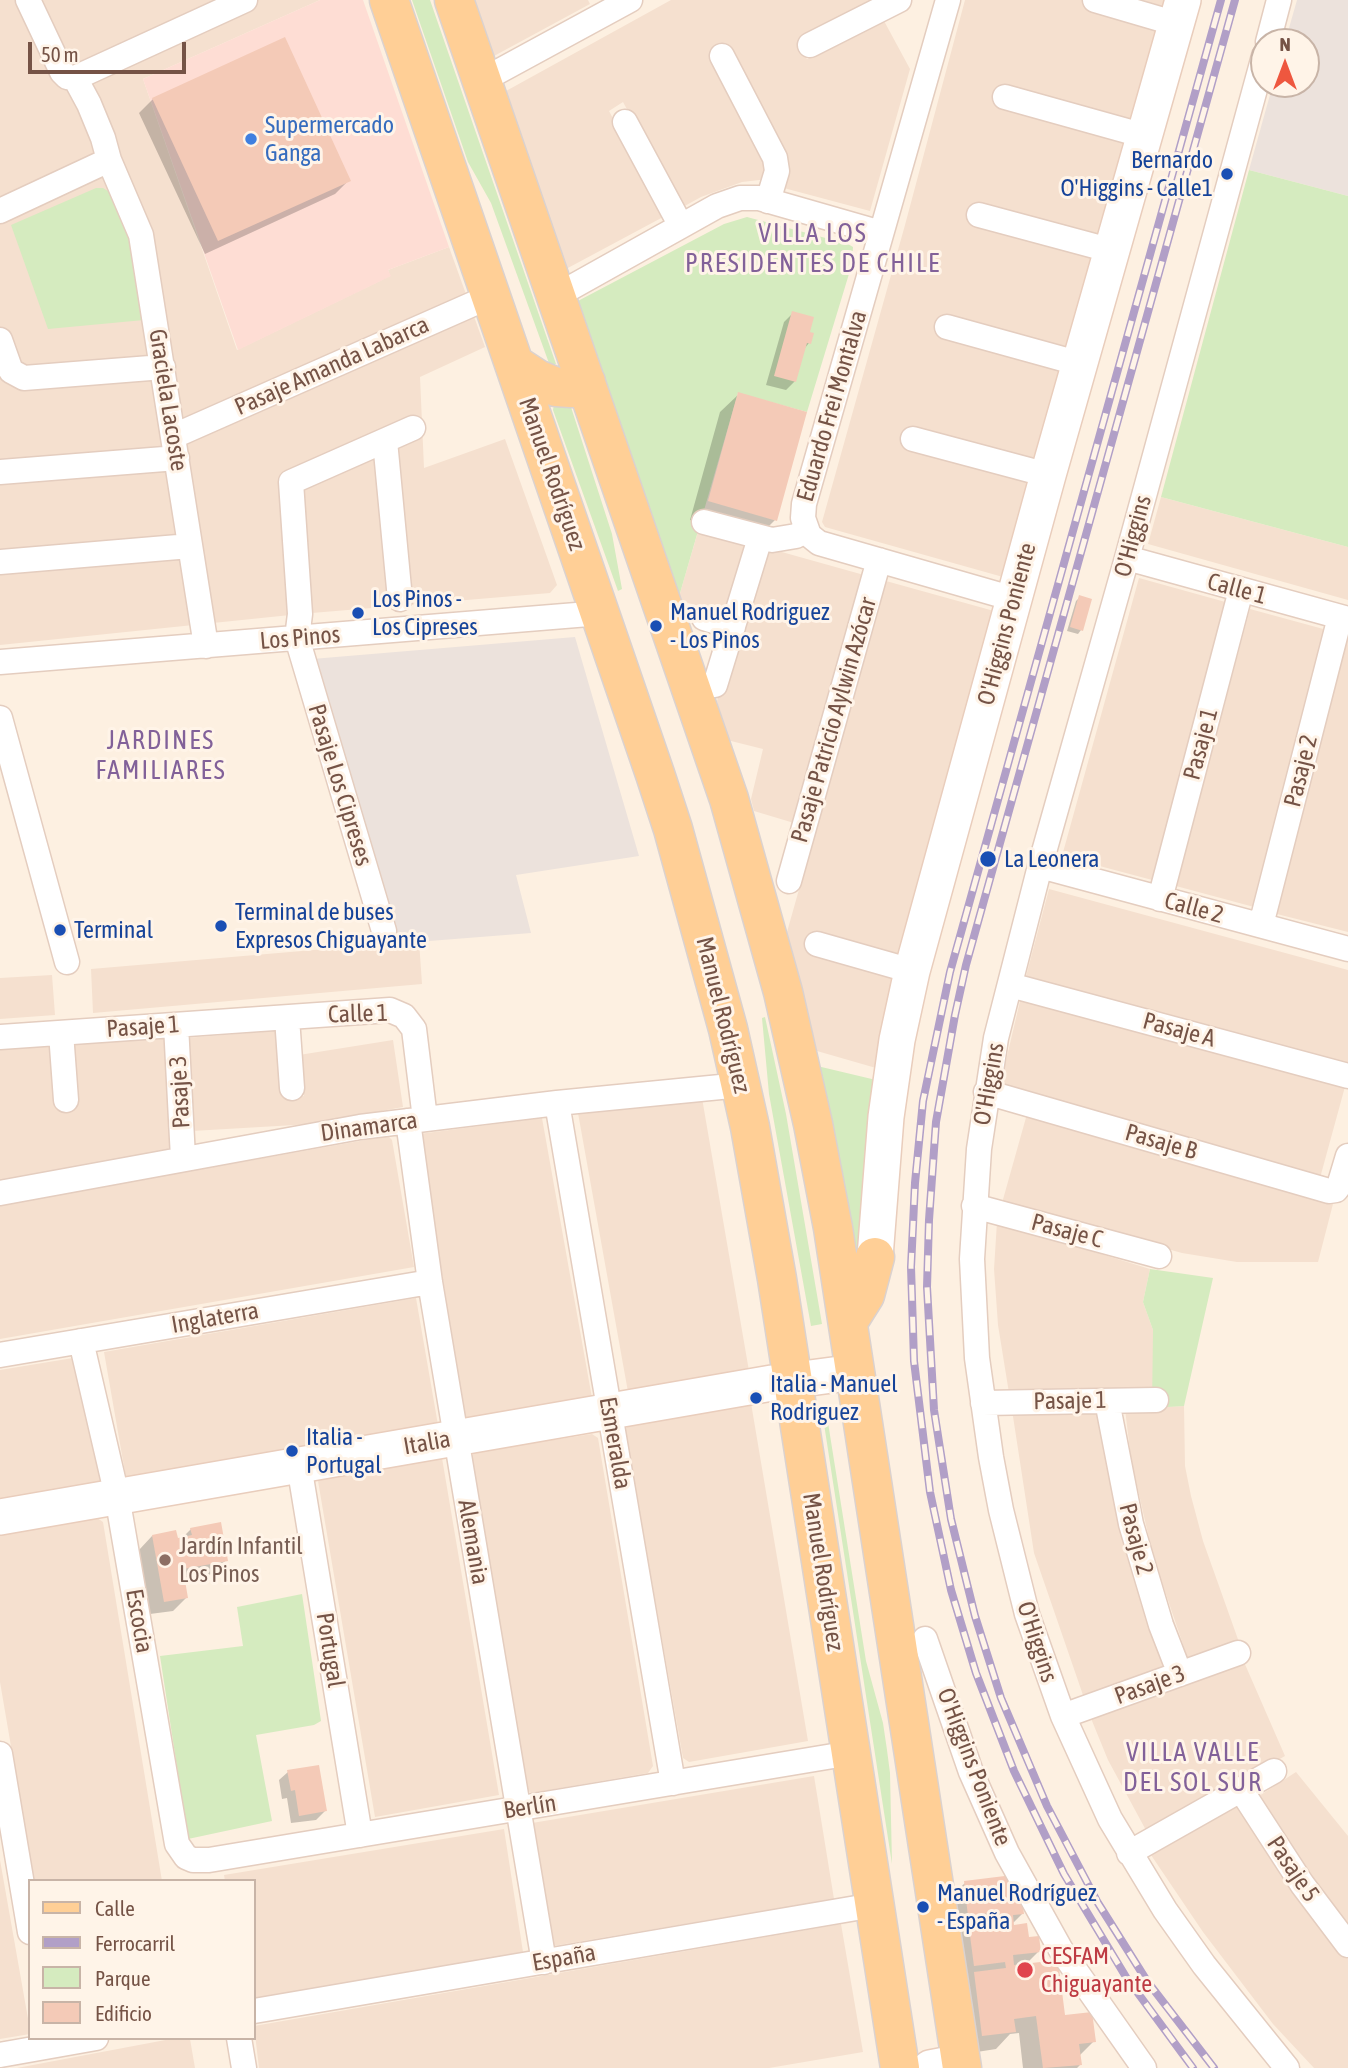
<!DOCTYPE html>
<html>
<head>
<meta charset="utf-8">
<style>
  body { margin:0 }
  #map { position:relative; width:1348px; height:2068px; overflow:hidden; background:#fdf0e1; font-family:"Asap Condensed",sans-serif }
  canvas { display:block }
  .legend { position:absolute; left:28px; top:1879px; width:228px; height:161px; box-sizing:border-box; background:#fff4e8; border:2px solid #c8b4a7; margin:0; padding:9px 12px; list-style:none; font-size:21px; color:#755346 }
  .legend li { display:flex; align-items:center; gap:14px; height:35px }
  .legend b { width:35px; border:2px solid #c8b4a7 }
  .north { position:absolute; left:1250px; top:28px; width:70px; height:70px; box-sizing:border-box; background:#fff4e8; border:2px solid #c8b4a7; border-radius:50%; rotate:0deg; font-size:19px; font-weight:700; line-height:28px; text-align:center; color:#755346 }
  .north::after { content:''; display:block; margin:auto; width:24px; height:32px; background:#ee573f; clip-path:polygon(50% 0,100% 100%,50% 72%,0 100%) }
  .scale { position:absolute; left:28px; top:42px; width:158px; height:32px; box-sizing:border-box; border:4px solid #755346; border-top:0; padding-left:9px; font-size:21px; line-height:24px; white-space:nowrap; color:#755346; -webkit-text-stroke:5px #fff4e8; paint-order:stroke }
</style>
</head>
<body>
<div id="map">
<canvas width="1348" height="2068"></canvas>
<ul class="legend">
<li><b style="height:9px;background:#ffcf96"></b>Calle</li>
<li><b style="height:9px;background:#b19fc7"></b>Ferrocarril</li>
<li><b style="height:19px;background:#d5ebbf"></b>Parque</li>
<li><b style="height:19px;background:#f4cab7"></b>Edificio</li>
</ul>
<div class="north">N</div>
<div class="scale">50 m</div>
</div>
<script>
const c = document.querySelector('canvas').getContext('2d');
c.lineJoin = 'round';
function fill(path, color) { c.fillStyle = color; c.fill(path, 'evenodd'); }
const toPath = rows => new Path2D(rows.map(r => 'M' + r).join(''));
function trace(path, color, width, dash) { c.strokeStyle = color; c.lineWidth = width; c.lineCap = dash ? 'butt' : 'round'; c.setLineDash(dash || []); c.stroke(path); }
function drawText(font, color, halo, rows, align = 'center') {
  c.font = font + ' "Asap Condensed",sans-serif'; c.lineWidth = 6; c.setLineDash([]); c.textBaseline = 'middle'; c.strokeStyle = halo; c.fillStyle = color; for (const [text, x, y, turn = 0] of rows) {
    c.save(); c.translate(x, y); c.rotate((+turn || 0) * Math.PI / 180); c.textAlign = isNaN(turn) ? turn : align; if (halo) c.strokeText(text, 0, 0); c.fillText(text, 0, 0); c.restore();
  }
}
const residential = toPath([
  [0,0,320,0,143,79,237,350,390,276,388,270,449,247,485,347,420,377,424,468,505,439,557,585,550,593,300,614,0,645],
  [475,0,588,0,590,4,494,56],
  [671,0,884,0,798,44,807,59,883,19,910,69,870,211,780,187,788,161,726,44,713,51,772,164,768,179,742,182,701,197,681,208,623,102,609,111,665,216,566,269,506,91],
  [965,0,1165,0,1003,577,825,527,822,522,905,225],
  [1161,497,1348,547,1348,600,1148,544],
  [699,528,752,543,730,615,678,600],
  [764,547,864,575,794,823,754,811,751,799,763,749,727,740,717,701],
  [1139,578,1229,603,1156,881,1062,856],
  [886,581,994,611,899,957,811,932,805,950,894,975,876,1068,817,1051,787,932],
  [1250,609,1327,630,1254,907,1176,886],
  [1345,635,1348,636,1348,932,1273,913],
  [1049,889,1348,970,1348,1068,1025,980],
  [419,941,422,984,93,1013,91,969],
  [52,975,55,1015,0,1019,0,978],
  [1021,997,1346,1083,1320,1178,999,1090],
  [275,1031,284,1099,304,1096,299,1055,393,1040,403,1107,312,1124,192,1131,185,1038],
  [164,1036,171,1148,167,1152,0,1180,0,1047,55,1043,60,1110,76,1109,72,1043],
  [702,1098,749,1371,628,1392,578,1113],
  [1027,1114,1334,1200,1318,1262,1237,1262,1182,1253,1002,1203],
  [542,1118,592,1398,466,1420,419,1134],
  [388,1136,392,1140,414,1267,0,1339,0,1205],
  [997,1222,1150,1269,1143,1302,1153,1330,1155,1391,1009,1393,998,1325,994,1269],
  [416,1298,438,1425,126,1478,104,1352],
  [79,1357,102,1483,0,1500,0,1370],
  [751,1403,808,1741,689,1762,683,1758,625,1430,629,1423],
  [1184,1406,1185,1466,1191,1496,1203,1541,1240,1645,1190,1665,1153,1556,1131,1459,1125,1409],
  [1100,1407,1169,1672,1084,1698,1034,1553,1012,1410],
  [592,1434,598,1438,653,1766,648,1773,531,1793,525,1788,470,1458,475,1452],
  [442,1458,499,1795,375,1817,317,1475],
  [93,1515,103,1522,162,1881,34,1881,0,1682,0,1531],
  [1244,1662,1285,1756,1148,1834,1108,1760,1090,1716],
  [1296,1772,1348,1836,1348,1928,1298,1858,1259,1796],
  [814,1776,834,1899,553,1946,532,1823],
  [1237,1806,1327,1934,1348,1959,1348,2068,1314,2068,1273,2024,1203,1932,1151,1855],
  [504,1829,523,1952,254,1999,254,1881,225,1881,224,1875],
  [0,1860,30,2030,30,2034,0,2039],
  [841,1924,863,2052,769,2068,259,2068,254,2026],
  [176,2038,190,2039,195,2068,17,2068]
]);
const commercial = toPath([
  [320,0,363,0,449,247,388,270,391,276,238,350,143,79]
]);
const industrial = toPath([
  [1297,0,1348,0,1348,196,1249,170,1273,84,1306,84,1306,42,1285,42],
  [575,637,639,856,516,875,531,933,391,944,312,659]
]);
const green = toPath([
  [412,0,430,0,556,364,550,366,491,203,468,162],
  [1249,170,1348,196,1348,547,1161,497],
  [96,188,103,188,111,193,133,248,144,320,48,329,11,225],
  [747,217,848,244,853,247,852,264,807,412,738,393,678,600,576,302,724,224],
  [554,404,570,404,612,534,622,589,618,591,553,410],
  [765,1017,786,1114,822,1324,811,1326,769,1094,762,1018],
  [813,1065,876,1080,860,1295],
  [1150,1269,1213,1278,1184,1406,1152,1408,1153,1330,1143,1302],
  [826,1410,866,1661,883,1723,887,1750,890,1773,892,1864,822,1411],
  [302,1594,321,1721,314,1725,256,1735,272,1821,188,1839,160,1656,243,1646,237,1607]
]);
const shadow = toPath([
  [153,99,349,180,335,194,205,254,139,113],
  [793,313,808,333,809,343,804,349,795,381,786,390,766,385,784,322],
  [739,394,775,520,757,538,690,520,720,412],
  [1080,597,1081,630,1078,634,1067,631,1076,601],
  [191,1529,226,1560,213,1574,183,1579,187,1597,173,1611,150,1614,139,1550,152,1536,181,1539],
  [288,1772,325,1811,316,1820,291,1823,287,1798,282,1799,279,1780],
  [965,1883,1023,1913,1012,1924,1039,1951,1025,1965,1063,2017,1094,2041,1079,2056,1080,2065,1077,2068,1023,2068,1019,2033,1010,2034,996,2049,964,2054,946,1901]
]);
const building = toPath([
  [285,37,351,181,218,241,152,98],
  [792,311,814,317,810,332,814,333,811,344,807,343,796,382,774,376],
  [738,392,807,412,777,521,708,501],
  [1079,595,1092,599,1083,631,1070,627],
  [221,1522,228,1561,183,1569,188,1598,164,1602,152,1535,176,1530,178,1538,192,1535,190,1528],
  [319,1765,327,1811,299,1816,295,1790,291,1791,287,1770],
  [1013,1875,1021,1890,1024,1914,1013,1915,1014,1925,1027,1923,1029,1937,1039,1936,1041,1952,1013,1955,1014,1965,1058,1960,1065,2015,1092,2012,1096,2042,1079,2044,1082,2065,1043,2068,1036,2016,1014,2019,1016,2032,982,2036,974,1972,1006,1968,1005,1962,974,1966,968,1920,999,1916,998,1912,968,1916,964,1881]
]);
const street = toPath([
  [28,0,62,72,67,77,75,78,89,104,103,138,109,160,141,235,206,646],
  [948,0,804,504,803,518,809,535,819,543,1014,599],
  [1095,0,1177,24],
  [1268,42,1279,0],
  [810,45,899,0],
  [722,56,775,158,777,171,768,201],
  [1264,56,1127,558,1040,866,996,1038,979,1149,972,1259,977,1358,991,1457,1001,1510,1027,1614,1063,1716,1110,1819,1165,1910,1204,1965,1287,2068],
  [75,78,245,0],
  [481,81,630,0],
  [1005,97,1145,136],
  [625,122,681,226],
  [0,211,109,160],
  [979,215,1113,251],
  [556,296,717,206,740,198,759,198,881,233],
  [947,327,1081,364],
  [0,340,11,371,24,378,163,367],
  [174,436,491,296],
  [913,439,1048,475],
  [385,441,400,599],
  [0,472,177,458],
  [704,522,772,540,796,536,806,530],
  [1127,558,1348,619],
  [0,562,190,546],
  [704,618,733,627],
  [0,662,601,613],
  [715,685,760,538],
  [0,718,67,962],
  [1040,866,1348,949],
  [789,881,879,560],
  [1160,899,1241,590],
  [1261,925,1340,617],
  [384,931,297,638,300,614,291,482,413,428],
  [817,944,912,971],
  [1010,985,1348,1076],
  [287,1018,292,1088],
  [176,1025,183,1158],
  [61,1033,66,1100],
  [0,1037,390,1010,404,1016,414,1029,425,1119],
  [986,1092,1329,1191,1336,1190,1339,1186,1348,1156],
  [557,1103,673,1783],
  [408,1121,430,1282,544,1962],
  [0,1193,360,1127,557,1103,741,1085],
  [974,1206,1159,1256],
  [81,1341,117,1496,177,1844,186,1857,193,1860,209,1860,851,1753],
  [0,1355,430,1282],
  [1107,1401,1131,1524,1161,1625,1180,1674],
  [983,1403,1156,1400],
  [299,1465,360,1835],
  [925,1639,971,1772,1007,1853,1061,1950,1144,2068],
  [1063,1716,1238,1653],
  [0,1754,30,1932],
  [1241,1790,1302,1884,1348,1945],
  [1129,1853,1274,1771],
  [254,2011,874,1905],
  [239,2038,244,2068],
  [0,2055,96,2038]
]);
const secondary = toPath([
  [875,1257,886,1117,897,1040,912,971,1048,475,1183,0],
  [0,1517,772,1383,855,1372],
  [930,2068,961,2062]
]);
const primary = toPath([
  [389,0,655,774,673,829,728,1029,750,1127,777,1279,900,2068],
  [454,0,729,799,783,992,813,1124,833,1228,962,2068],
  [514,364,537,379,556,387,571,388,586,382],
  [848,1322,865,1295,875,1257]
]);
const rail = toPath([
  [1193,2068,1126,1977,1064,1874,1014,1771,976,1673,951,1590,930,1492,914,1361,911,1267,915,1183,923,1101,950,972,1221,0],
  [1214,2068,1147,1981,1098,1903,1047,1806,1001,1698,975,1616,951,1519,934,1410,927,1287,929,1220,936,1122,955,1015,966,965,1235,0]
]);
const markers = [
  [251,139,7,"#3f7fe0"],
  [1227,174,7,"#1a4fb4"],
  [358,613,7,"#1a4fb4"],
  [656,626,7,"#1a4fb4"],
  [988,859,9,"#1a4fb4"],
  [221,926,7,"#1a4fb4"],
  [60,930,7,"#1a4fb4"],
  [756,1398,7,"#1a4fb4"],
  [292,1451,7,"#1a4fb4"],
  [165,1560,7,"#8d6e63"],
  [923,1907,7,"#1a4fb4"],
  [1025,1970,9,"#e0444e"]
];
const shopNames = [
  ["Supermercado",265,125],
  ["Ganga",265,153]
];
const transitNames = [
  ["Bernardo",1213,160,"right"],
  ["O'Higgins - Calle1",1213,188,"right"],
  ["Los Pinos -",372,599],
  ["Los Cipreses",372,627],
  ["Manuel Rodriguez",670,612],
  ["- Los Pinos",670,640],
  ["La Leonera",1004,859],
  ["Terminal de buses",235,912],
  ["Expresos Chiguayante",235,940],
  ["Terminal",74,930],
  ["Italia - Manuel",770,1384],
  ["Rodriguez",770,1412],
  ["Italia -",306,1437],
  ["Portugal",306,1465],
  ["Manuel Rodríguez",937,1893],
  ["- España",937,1921]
];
const streetNames = [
  ["Pasaje Amanda Labarca",332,366,-24],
  ["Graciela Lacoste",168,400,81],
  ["Eduardo Frei Montalva",832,406,-74],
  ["Manuel Rodríguez",552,474,71],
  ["O'Higgins",1133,536,-75],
  ["Calle 1",1237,589,15],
  ["O'Higgins Poniente",1007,624,-75],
  ["Los Pinos",300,638,-5],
  ["Pasaje Patricio Aylwin Azócar",834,720,-74],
  ["Pasaje 1",1201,744,-75],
  ["Pasaje 2",1301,771,-76],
  ["Pasaje Los Cipreses",340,785,73],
  ["Calle 2",1194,908,15],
  ["Calle 1",358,1014,-2],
  ["Manuel Rodríguez",723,1015,76],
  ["Pasaje 1",143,1027,-4],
  ["Pasaje A",1179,1030,15],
  ["O'Higgins",989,1084,-80],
  ["Pasaje 3",180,1092,-93],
  ["Dinamarca",369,1127,-8],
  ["Pasaje B",1161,1142,16],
  ["Pasaje C",1067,1231,15],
  ["Inglaterra",215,1318,-10],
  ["Pasaje 1",1070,1401,-1],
  ["Italia",427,1443,-10],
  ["Esmeralda",615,1443,80],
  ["Pasaje 2",1136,1539,75],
  ["Alemania",473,1542,80],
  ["Manuel Rodríguez",823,1572,81],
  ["Escocia",139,1621,80],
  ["O'Higgins",1037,1642,72],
  ["Portugal",330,1650,81],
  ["Pasaje 3",1150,1685,-20],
  ["O'Higgins Poniente",974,1767,69],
  ["Berlín",530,1807,-9],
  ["Pasaje 5",1293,1869,56],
  ["España",564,1958,-10]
];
const educationNames = [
  ["Jardín Infantil",179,1546],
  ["Los Pinos",179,1574]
];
const healthNames = [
  ["CESFAM",1041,1956],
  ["Chiguayante",1041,1984]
];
const neighbourhoodNames = [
  ["VILLA LOS",813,234],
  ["PRESIDENTES DE CHILE",813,264],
  ["JARDINES",161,741],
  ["FAMILIARES",161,771],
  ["VILLA VALLE",1193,1753],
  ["DEL SOL SUR",1193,1783]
];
fill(residential, '#f5e0cf');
fill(commercial, '#feddd4');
fill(industrial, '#ece2dc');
fill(green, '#d5ebbf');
fill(shadow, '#0003');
fill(building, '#f4cab7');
trace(street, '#e4cdbf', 27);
trace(secondary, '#e9cdbc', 38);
trace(primary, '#dbd2cf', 41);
trace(street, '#fff', 24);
trace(secondary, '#fff', 35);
trace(primary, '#ffcf96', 38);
trace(rail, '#b19fc7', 8);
trace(rail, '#fff4e8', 5, [16]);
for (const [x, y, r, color] of markers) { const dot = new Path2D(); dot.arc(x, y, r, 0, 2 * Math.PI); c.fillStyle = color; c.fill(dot); trace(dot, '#fff4e8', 2.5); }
drawText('24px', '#366cbe', '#fff4e8', shopNames, 'left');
drawText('24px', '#164399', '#fff4e8', transitNames, 'left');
drawText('24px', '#755346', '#fff4e8', streetNames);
drawText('24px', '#785e54', '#fff4e8', educationNames, 'left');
drawText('24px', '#be3a42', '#fff4e8', healthNames, 'left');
c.letterSpacing = '2px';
drawText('26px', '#826199', '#fff4e8', neighbourhoodNames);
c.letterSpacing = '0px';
</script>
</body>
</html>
